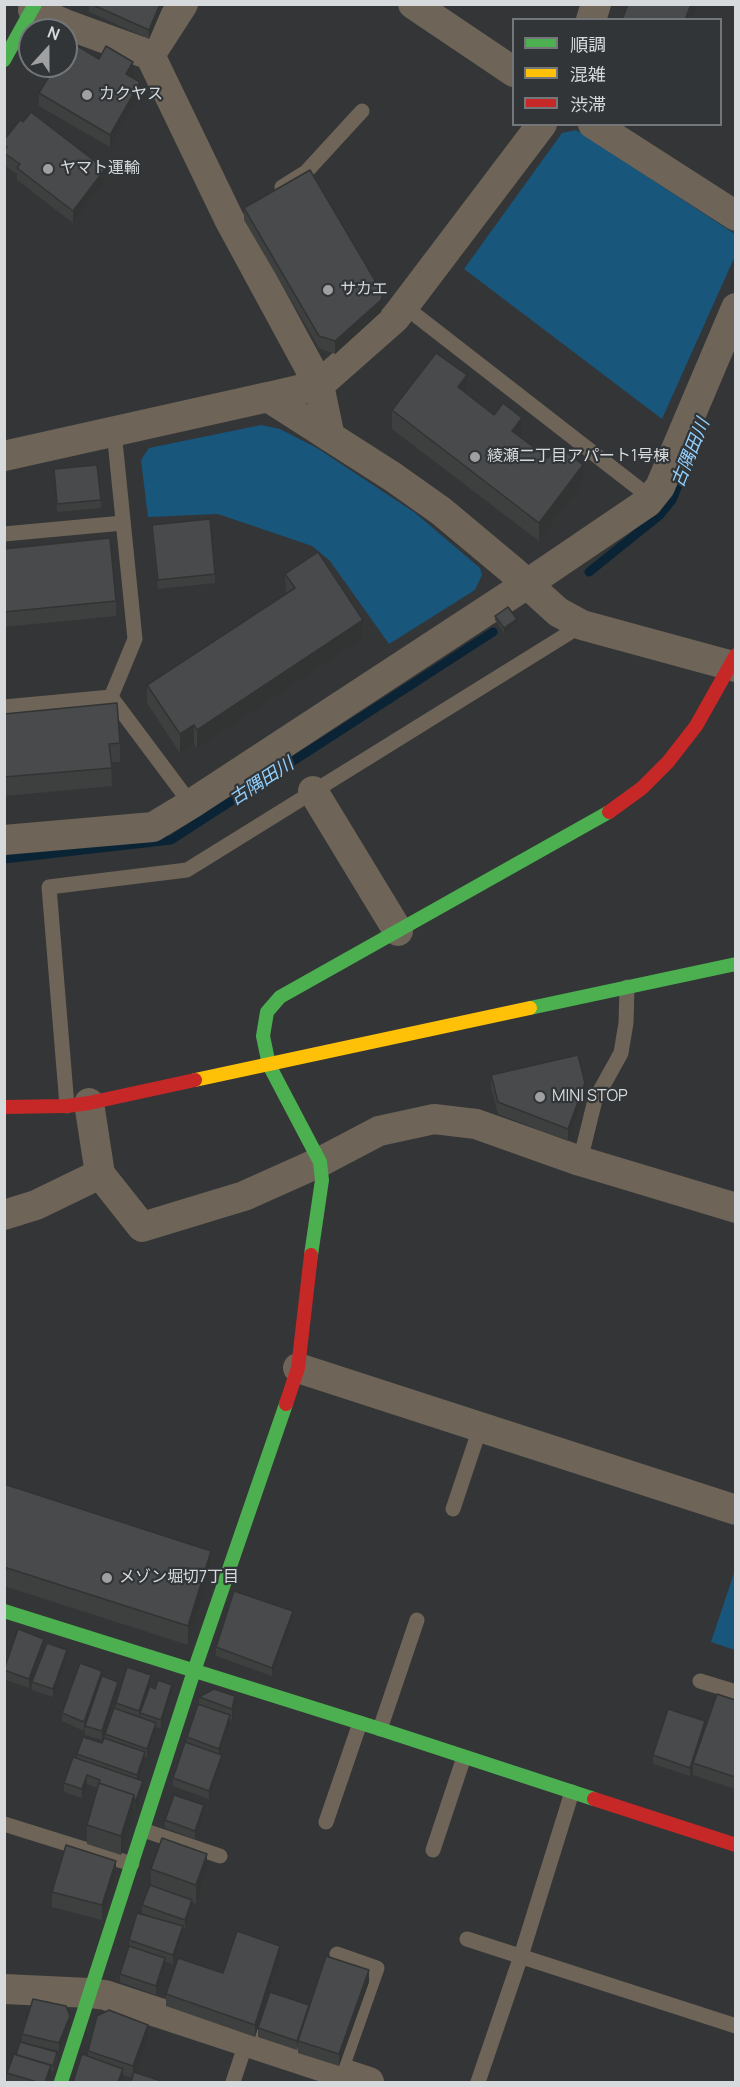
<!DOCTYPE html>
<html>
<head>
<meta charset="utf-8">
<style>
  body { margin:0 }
  #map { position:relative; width:740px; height:2087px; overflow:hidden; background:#333537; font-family:Manrope,"Noto Sans JP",sans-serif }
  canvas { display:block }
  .frame { position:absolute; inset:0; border:6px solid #d7dadc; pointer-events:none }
  .legend { position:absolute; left:512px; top:18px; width:210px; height:108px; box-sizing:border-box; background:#323538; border:2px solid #74777a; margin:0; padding:8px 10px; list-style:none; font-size:18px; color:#d7dadc }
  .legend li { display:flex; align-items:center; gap:12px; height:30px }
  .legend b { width:30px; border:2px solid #74777a }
  .north { position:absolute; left:18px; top:18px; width:60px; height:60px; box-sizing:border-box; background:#323538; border:2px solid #74777a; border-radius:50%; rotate:21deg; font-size:16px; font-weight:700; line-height:24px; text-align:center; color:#d7dadc }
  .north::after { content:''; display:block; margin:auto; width:21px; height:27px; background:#9ea0a2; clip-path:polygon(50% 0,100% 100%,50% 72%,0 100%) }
</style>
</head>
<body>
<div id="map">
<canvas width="740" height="2087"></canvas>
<div class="frame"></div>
<ul class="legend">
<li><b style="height:8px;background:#4caf50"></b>順調</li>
<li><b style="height:8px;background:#ffc107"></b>混雑</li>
<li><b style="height:8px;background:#c62828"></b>渋滞</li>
</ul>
<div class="north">N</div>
</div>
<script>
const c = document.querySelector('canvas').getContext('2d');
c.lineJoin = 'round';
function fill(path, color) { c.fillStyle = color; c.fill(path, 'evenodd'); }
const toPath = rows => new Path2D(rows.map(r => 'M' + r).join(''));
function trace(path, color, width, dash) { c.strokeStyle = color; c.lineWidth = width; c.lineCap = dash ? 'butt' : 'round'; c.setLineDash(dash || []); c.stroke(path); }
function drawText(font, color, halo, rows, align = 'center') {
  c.font = font + ' Manrope,"Noto Sans JP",sans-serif'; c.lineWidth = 4.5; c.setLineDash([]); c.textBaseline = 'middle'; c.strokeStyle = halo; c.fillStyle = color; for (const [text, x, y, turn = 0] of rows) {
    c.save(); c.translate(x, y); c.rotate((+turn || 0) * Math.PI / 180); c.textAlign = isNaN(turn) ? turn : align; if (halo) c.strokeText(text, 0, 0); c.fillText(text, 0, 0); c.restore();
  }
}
const green = toPath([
  [576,130,735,234,735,256,662,419,464,269,562,133],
  [261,425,280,429,317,448,414,512,480,568,482,575,475,590,389,644,330,561,312,546,218,514,148,517,141,460,149,448],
  [735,1570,736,1650,735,1650,711,1642]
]);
const stream = toPath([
  [589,572,660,515,672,500,697,438],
  [4,859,171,840,493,632]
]);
const lane = toPath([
  [282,187,306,172,362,111],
  [404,306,651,498],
  [4,534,123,523],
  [111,697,191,804],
  [4,707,111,697,135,639,114,431],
  [67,1106,49,887,187,870,582,625],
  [580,1161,595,1100,621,1053,626,1023,627,987],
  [453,1509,480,1428],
  [700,1681,736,1692],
  [380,1729,417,1620],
  [326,1822,360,1723],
  [4,1824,132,1864],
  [143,1830,220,1856],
  [433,1850,464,1757],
  [467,1939,736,2026],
  [337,1954,377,1968,340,2073],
  [233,2082,246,2043],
  [478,2082,521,1956,572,1792]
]);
const street = toPath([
  [413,4,514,72],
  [33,10,65,24,150,55,229,219,319,385,268,397],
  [591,20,596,4],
  [150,55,183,4],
  [593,124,736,216],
  [330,437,319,385,395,318,542,124],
  [4,456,268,397,393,477,441,511,514,572,558,612,582,625,736,667],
  [313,791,398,931],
  [4,840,153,827,191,804,527,584,648,502,660,487,736,308],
  [100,1174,142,1227,244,1196,320,1162,379,1131,434,1119,476,1124,580,1161,736,1208],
  [4,1215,36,1205,100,1174,89,1103],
  [298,1368,736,1510],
  [4,1989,90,1993,105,1995,369,2082]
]);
const fast = toPath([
  [4,60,35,4],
  [530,1008,736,964],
  [311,1255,322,1180,320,1162,269,1065,263,1036,267,1012,280,997,609,812],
  [4,1611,380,1729,594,1799],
  [61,2082,194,1671,286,1404]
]);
const slow = toPath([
  [195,1080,530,1008]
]);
const jam = toPath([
  [609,812,642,788,668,762,696,726,736,655],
  [4,1107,67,1106,89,1103,195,1080],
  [286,1404,298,1368,311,1255],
  [594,1799,736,1845]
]);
const wall = toPath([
  [89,4,164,4,149,39,89,12],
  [99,59,133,74,131,77,140,94,110,147,39,106,39,93],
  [4,140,105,181,73,223,17,180,17,174,4,165],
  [244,208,383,306,381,312,335,354,319,348,244,220],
  [467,394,522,436,521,438,583,484,539,541,392,429,392,410],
  [54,469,101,500,101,508,57,512],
  [152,525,215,574,215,583,158,589,152,534],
  [4,549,116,601,116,616,4,627],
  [285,574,363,639,197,749,194,744,180,753,147,703,147,685,286,594],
  [495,616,517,624,504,633,495,620],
  [4,714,120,743,120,762,111,762,112,786,4,796],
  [491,1075,585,1095,568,1141,498,1114,491,1087],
  [4,1484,211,1570,188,1645,4,1586],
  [293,1619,272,1676,216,1656,216,1647],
  [44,1647,29,1688,4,1679,4,1669],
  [67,1659,53,1697,32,1690,32,1682],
  [102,1677,118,1690,102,1740,85,1735,85,1728,84,1731,62,1721,62,1713],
  [151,1684,150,1687,155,1689,172,1694,161,1728,156,1727,156,1732,147,1757,145,1757,145,1761,138,1779,143,1789,134,1811,134,1814,121,1855,87,1844,87,1825,98,1788,87,1784,82,1798,64,1792,64,1783,77,1759,77,1754,102,1743,105,1738,105,1734,116,1709,116,1703],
  [199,1697,235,1708,220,1754,222,1763,209,1799,173,1786,173,1778,187,1743,187,1737,199,1704],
  [735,1700,735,1789,693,1775,693,1766,690,1776,653,1764,653,1755,705,1729],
  [204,1814,195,1839,165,1828,165,1820],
  [151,1869,207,1872,196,1904,192,1902,192,1908,185,1929,183,1928,183,1934,173,1964,165,1961,165,1967,156,1995,120,1982,120,1974,129,1947,129,1940,152,1917,142,1913,142,1905,151,1885],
  [116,1876,102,1920,52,1907,52,1892],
  [280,1958,255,2037,166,2006,166,1994,223,1973],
  [369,1982,339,2066,298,2053,298,2045,297,2050,258,2037,258,2028,309,2008],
  [70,2025,59,2051,22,2042,22,2034],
  [148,2037,132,2078,123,2075,123,2082,88,2056,88,2051],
  [16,2055,57,2057,53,2071,51,2070,51,2074,48,2082,7,2082,7,2073]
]);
const shadedWall = toPath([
  [160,4,164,4,149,39,149,30],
  [691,4,698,4,692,20,685,20],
  [133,62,133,74,126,86,126,74],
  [140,82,140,94,110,147,110,135],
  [105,169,105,181,73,223,73,211],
  [383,294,383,306,381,312,335,354,335,341],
  [467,375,467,394,458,387],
  [522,418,522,436,512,449,512,431],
  [583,465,583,484,539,541,539,523],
  [517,619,517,624,504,633,504,628],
  [363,620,363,639,197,749,197,730],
  [194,725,194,744,180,753,180,734],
  [585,1083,585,1095,568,1141,568,1129],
  [211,1551,211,1570,188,1645,188,1626],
  [293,1611,293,1619,272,1676,272,1668],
  [44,1639,44,1647,29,1688,29,1679],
  [67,1650,67,1659,53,1697,53,1689],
  [102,1671,102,1679,84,1731,84,1722],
  [151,1675,151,1684,141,1713,140,1713,139,1720,139,1711],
  [118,1682,118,1690,102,1740,102,1731],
  [172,1685,172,1694,161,1728,161,1720],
  [235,1696,235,1708,232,1721,232,1709],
  [230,1715,230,1724,219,1757,219,1749],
  [705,1721,705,1730,693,1763,693,1766,690,1776,690,1768],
  [156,1723,156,1732,147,1757,147,1749],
  [145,1752,145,1761,137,1783,137,1775],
  [222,1755,222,1763,209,1799,209,1791],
  [87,1775,87,1784,82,1798,82,1789],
  [143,1781,143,1789,135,1811,135,1803],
  [134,1795,134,1814,121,1855,121,1836],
  [204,1805,204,1814,195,1839,195,1831],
  [207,1854,207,1872,196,1904,196,1885],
  [116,1861,116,1876,102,1920,102,1905],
  [192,1900,192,1908,185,1929,185,1920],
  [183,1926,183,1934,173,1964,173,1955],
  [280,1946,280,1958,255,2037,255,2025],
  [165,1958,165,1967,156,1995,156,1986],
  [369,1970,369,1982,339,2066,339,2054],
  [309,2005,309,2014,298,2041,298,2045,297,2050,297,2041],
  [70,2016,70,2025,59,2051,59,2043],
  [148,2025,148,2037,133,2078,133,2066],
  [51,2065,51,2074,48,2082,45,2082],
  [123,2069,123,2082,118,2082]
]);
const building = toPath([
  [91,4,160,4,149,30,91,4],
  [628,4,691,4,685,20,622,20,628,4],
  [69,41,99,59,106,46,133,62,126,74,140,82,110,135,39,93,55,66,66,66,66,46,69,41],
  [31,112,105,169,73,211,17,168,20,164,4,153,4,150,7,147,4,145,4,140,20,120,23,122,31,112],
  [310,170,383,294,381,300,335,341,319,336,244,208,310,170],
  [436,353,467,375,458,387,494,415,503,403,522,418,512,431,548,458,557,445,583,465,539,523,392,410,436,353],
  [97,465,101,500,57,504,54,469,97,465],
  [210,519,215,574,158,580,152,525,210,519],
  [110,538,116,601,4,612,4,549,110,538],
  [318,552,363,620,197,730,194,725,180,734,147,685,295,588,285,574,318,552],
  [508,607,517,619,504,628,495,616,508,607],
  [117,703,120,743,109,744,112,768,4,777,4,714,117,703],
  [578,1055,585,1083,568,1129,498,1102,491,1075,578,1055],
  [4,1484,211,1551,188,1626,4,1567,4,1484],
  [234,1591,293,1611,272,1668,216,1647,234,1591],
  [18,1629,44,1639,29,1679,4,1670,18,1629],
  [47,1643,67,1650,53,1689,32,1682,47,1643],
  [80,1663,102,1671,84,1722,62,1713,80,1663],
  [127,1667,151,1675,139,1711,116,1703,127,1667],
  [102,1676,118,1682,102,1731,85,1726,102,1676],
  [158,1680,172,1685,161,1720,140,1713,150,1686,155,1689,158,1680],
  [214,1689,235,1696,232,1709,199,1697,214,1689],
  [717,1694,735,1700,735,1777,693,1763,717,1694],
  [198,1704,230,1715,219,1749,187,1737,198,1704],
  [114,1708,156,1723,147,1749,105,1734,114,1708],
  [668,1709,705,1721,690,1768,653,1755,668,1709],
  [83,1737,102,1743,104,1738,145,1752,137,1775,77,1754,83,1737],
  [185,1742,222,1755,209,1791,173,1778,185,1742],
  [73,1757,143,1781,135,1803,134,1795,99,1783,100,1780,87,1775,82,1789,64,1783,73,1757],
  [99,1783,134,1795,121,1836,87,1825,99,1783],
  [174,1795,204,1805,195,1831,165,1820,174,1795],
  [162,1838,207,1854,196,1885,151,1869,162,1838],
  [66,1845,116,1861,102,1905,52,1892,66,1845],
  [150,1885,192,1900,185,1920,142,1905,150,1885],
  [137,1913,183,1926,173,1955,129,1940,137,1913],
  [237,1931,280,1946,255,2025,166,1994,178,1958,223,1973,237,1931],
  [129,1946,165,1958,156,1986,120,1974,129,1946],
  [326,1956,369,1970,339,2054,298,2041,326,1956],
  [270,1992,309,2005,297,2041,258,2028,270,1992],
  [33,1999,66,2006,70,2016,59,2043,22,2034,33,1999],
  [109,2010,148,2025,133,2066,88,2051,97,2016,109,2010],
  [20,2042,57,2052,53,2066,16,2055,20,2042],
  [14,2054,51,2065,45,2082,37,2082,7,2073,14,2054],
  [82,2054,123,2069,118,2082,73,2082,82,2054],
  [134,2072,164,2082,131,2082,134,2072]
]);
const markers = [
  [87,95,6,"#9ea0a2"],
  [48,169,6,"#9ea0a2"],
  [328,290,6,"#9ea0a2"],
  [475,457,6,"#9ea0a2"],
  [540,1097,6,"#9ea0a2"],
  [107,1578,6,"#9ea0a2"]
];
const poiNames = [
  ["カクヤス",99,95],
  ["ヤマト運輸",60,169],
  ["サカエ",340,290],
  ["綾瀬二丁目アパート1号棟",487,457],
  ["MINI STOP",552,1097],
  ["メゾン堀切7丁目",119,1578]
];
const waterNames = [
  ["古隅田川",691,453,-68],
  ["古隅田川",262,782,-33]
];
fill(green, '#18567b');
trace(stream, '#0a2435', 9);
trace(lane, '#6e6457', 15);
trace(street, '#6e6457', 30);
trace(fast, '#4caf50', 14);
trace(slow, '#ffc107', 14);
trace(jam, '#c62828', 14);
fill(wall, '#3e4040');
fill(shadedWall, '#323434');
fill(building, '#484a4b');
trace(building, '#323434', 1.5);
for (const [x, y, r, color] of markers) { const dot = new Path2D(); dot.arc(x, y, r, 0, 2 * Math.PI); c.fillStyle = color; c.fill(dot); trace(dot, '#323538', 2); }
drawText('16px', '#d7dadc', '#323538', poiNames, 'left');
drawText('italic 18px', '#91d0fe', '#323538', waterNames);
</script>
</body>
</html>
